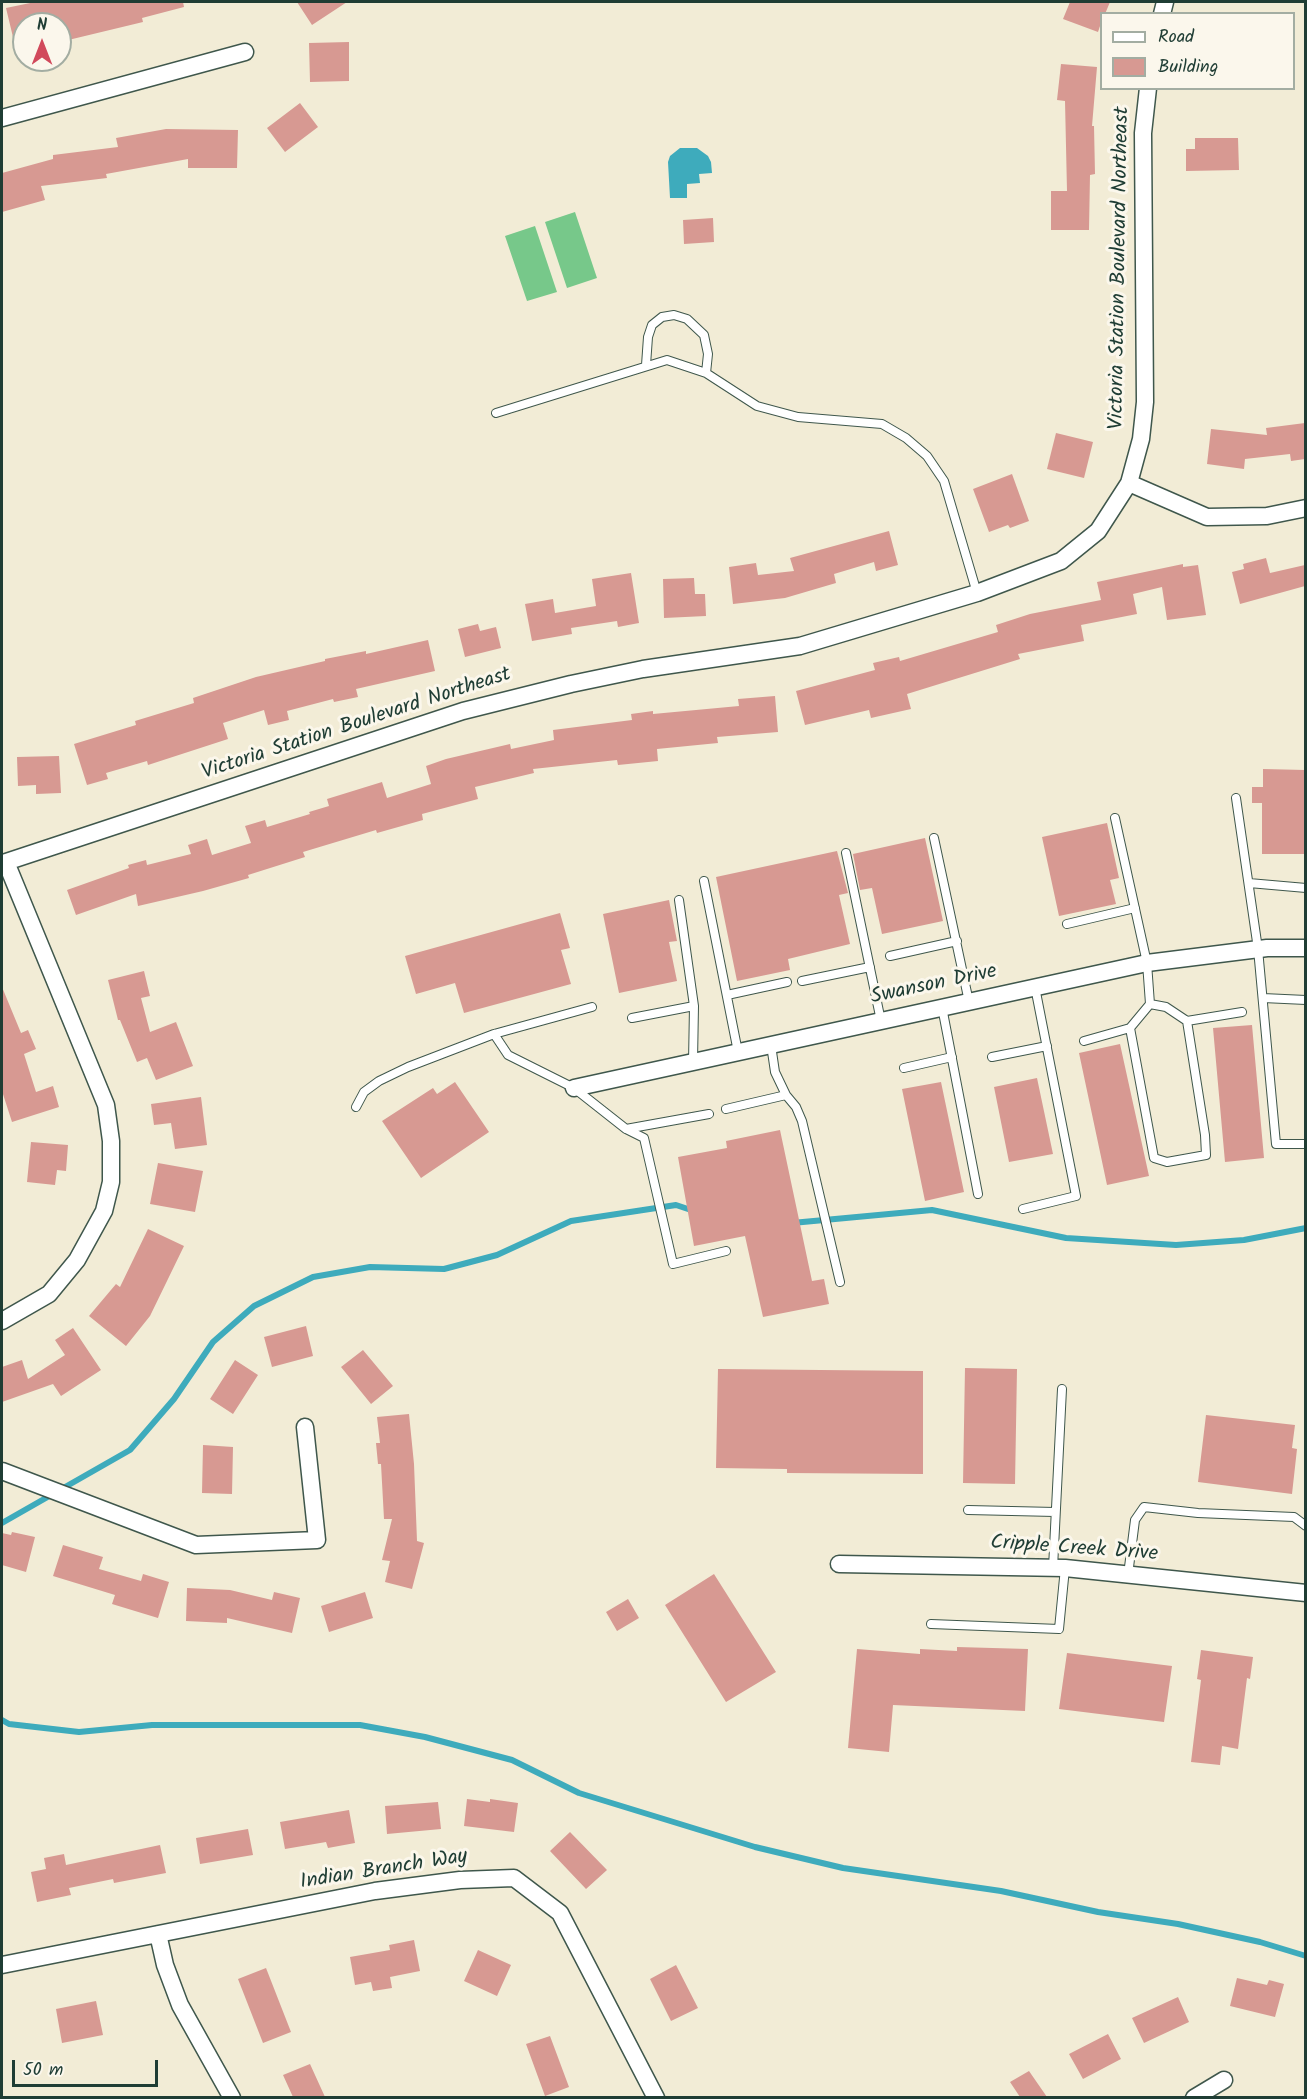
<!DOCTYPE html>
<html>
<head>
<meta charset="utf-8">
<style>
  body { margin:0 }
  #map { position:relative; width:1307px; height:2099px; overflow:hidden; background:#f2ecd6; font-family:Kalam,sans-serif }
  canvas { display:block }
  .frame { position:absolute; inset:0; border:3px solid #1f3d34; pointer-events:none }
  .legend { position:absolute; left:1100px; top:12px; width:195px; height:78px; box-sizing:border-box; background:#fbf7ec; border:2px solid #a3ada2; margin:0; padding:8px 10px; list-style:none; font-size:18px; color:#1f3d34 }
  .legend li { display:flex; align-items:center; gap:12px; height:30px }
  .legend b { width:30px; border:2px solid #a3ada2 }
  .north { position:absolute; left:12px; top:12px; width:60px; height:60px; box-sizing:border-box; background:#fbf7ec; border:2px solid #a3ada2; border-radius:50%; rotate:0deg; font-size:16px; font-weight:700; line-height:24px; text-align:center; color:#1f3d34 }
  .north::after { content:''; display:block; margin:auto; width:21px; height:27px; background:#d1495b; clip-path:polygon(50% 0,100% 100%,50% 72%,0 100%) }
  .scale { position:absolute; left:12px; top:2060px; width:146px; height:27px; box-sizing:border-box; border:3px solid #1f3d34; border-top:0; padding-left:8px; font-size:18px; line-height:21px; white-space:nowrap; color:#1f3d34; -webkit-text-stroke:4px #fbf7ec; paint-order:stroke }
</style>
</head>
<body>
<div id="map">
<canvas width="1307" height="2099"></canvas>
<div class="frame"></div>
<ul class="legend">
<li><b style="height:8px;background:#fff"></b>Road</li>
<li><b style="height:16px;background:#d79992"></b>Building</li>
</ul>
<div class="north">N</div>
<div class="scale">50 m</div>
</div>
<script>
const c = document.querySelector('canvas').getContext('2d');
c.lineJoin = 'round';
function fill(path, color) { c.fillStyle = color; c.fill(path, 'evenodd'); }
const toPath = rows => new Path2D(rows.map(r => 'M' + r).join(''));
function trace(path, color, width, dash) { c.strokeStyle = color; c.lineWidth = width; c.lineCap = dash ? 'butt' : 'round'; c.setLineDash(dash || []); c.stroke(path); }
function drawText(font, color, halo, rows, align = 'center') {
  c.font = font + ' Kalam,sans-serif'; c.lineWidth = 6; c.setLineDash([]); c.textBaseline = 'middle'; c.strokeStyle = halo; c.fillStyle = color; for (const [text, x, y, turn = 0] of rows) {
    c.save(); c.translate(x, y); c.rotate((+turn || 0) * Math.PI / 180); c.textAlign = isNaN(turn) ? turn : align; if (halo) c.strokeText(text, 0, 0); c.fillText(text, 0, 0); c.restore();
  }
}
const green = toPath([
  [575,212,597,278,567,288,545,222],
  [535,226,557,292,527,301,505,236]
]);
const water = toPath([
  [680,148,697,148,708,156,711,162,712,173,699,174,700,183,687,184,687,198,670,198,668,162,670,156]
]);
const stream = toPath([
  [792,1223,932,1210,1066,1238,1176,1245,1244,1240,1306,1228],
  [2,1523,130,1450,174,1399,213,1342,254,1306,313,1277,370,1267,444,1269,497,1255,571,1221,676,1205,694,1211],
  [2,1720,9,1724,79,1732,152,1725,360,1725,425,1737,512,1760,579,1793,755,1847,843,1868,1001,1891,1098,1912,1178,1924,1260,1942,1306,1956]
]);
const building = toPath([
  [35,2,183,2,184,7,142,18,143,22,60,42,60,24,24,24,24,58,18,58,6,8],
  [297,2,347,2,312,25],
  [1070,2,1110,2,1105,14,1101,14,1101,23,1098,32,1063,19],
  [349,42,349,81,310,82,309,43],
  [1061,64,1097,67,1092,126,1094,126,1095,174,1090,175,1089,230,1051,230,1051,191,1067,191,1065,101,1057,100],
  [300,103,318,127,285,152,267,128],
  [166,129,238,130,237,168,188,168,188,159,106,174,107,178,41,186,45,200,2,212,2,173,53,159,53,155,118,147,116,138],
  [1195,138,1238,138,1239,170,1186,171,1186,149,1195,149],
  [713,218,714,242,684,244,683,220],
  [1305,423,1305,459,1291,461,1290,454,1245,459,1244,469,1207,464,1211,429,1267,435,1266,428],
  [1056,433,1093,442,1084,478,1047,469],
  [1012,474,1029,521,1010,528,1008,525,989,532,973,489],
  [889,531,898,565,876,571,874,562,834,574,836,583,785,598,733,604,729,567,756,563,758,575,794,571,790,558],
  [1266,558,1270,573,1305,565,1305,586,1240,604,1232,572,1244,569,1243,564],
  [1183,564,1183,567,1198,565,1206,615,1167,620,1162,587,1133,594,1137,614,1081,625,1084,641,1018,654,1020,659,907,694,911,709,871,718,869,710,805,725,796,691,875,670,873,663,899,657,900,661,998,632,996,625,1030,614,1101,600,1097,582],
  [631,573,639,623,618,627,617,621,571,628,572,634,532,641,525,604,553,599,555,613,596,606,592,579],
  [694,578,695,594,705,594,706,616,664,618,663,579],
  [478,624,480,631,496,627,501,648,465,657,458,629],
  [428,640,435,671,356,689,358,697,334,702,333,699,287,711,289,720,268,725,264,710,223,723,228,739,148,765,147,761,106,773,108,779,87,785,74,744,136,725,135,721,194,703,193,698,256,677,325,661,325,659,366,651,366,654],
  [775,696,778,732,717,737,718,743,657,749,658,761,618,765,617,760,533,769,534,773,475,787,478,799,422,814,423,820,377,833,376,830,303,852,305,857,248,875,249,878,203,891,138,906,136,894,76,915,67,890,129,868,128,865,146,860,147,865,191,854,188,845,207,839,212,855,251,843,245,826,265,820,267,827,310,814,309,812,329,806,327,799,382,782,387,798,431,784,426,766,446,759,510,744,511,749,554,740,553,730,632,720,631,714,653,711,653,714,739,706,738,699],
  [59,756,61,793,36,794,36,785,18,786,17,757],
  [1263,769,1305,770,1305,854,1262,854,1262,803,1252,803,1252,787,1263,787],
  [1107,823,1119,878,1110,880,1116,904,1059,916,1042,837],
  [925,838,943,921,882,934,872,888,860,890,853,854],
  [837,851,848,893,839,895,850,944,788,959,790,970,737,981,716,877],
  [669,900,677,941,669,942,677,981,619,993,603,914],
  [560,913,570,948,561,950,571,984,464,1013,455,983,416,994,405,956],
  [144,971,150,996,141,998,150,1032,176,1022,193,1066,156,1080,147,1058,137,1062,120,1020,118,1020,108,980],
  [2,987,21,1033,28,1030,36,1049,24,1054,36,1092,53,1086,59,1107,12,1122,2,1091],
  [1252,1025,1264,1158,1225,1162,1213,1028],
  [1120,1044,1149,1176,1107,1185,1079,1053],
  [1037,1078,1053,1154,1009,1162,994,1087],
  [455,1082,489,1132,421,1178,382,1121,433,1088,437,1094],
  [941,1082,964,1192,925,1201,902,1089],
  [201,1097,207,1145,175,1149,171,1123,154,1125,151,1104],
  [780,1130,812,1281,824,1279,829,1304,763,1317,745,1236,694,1246,678,1157,727,1148,726,1141],
  [31,1142,68,1145,66,1171,57,1170,55,1185,27,1182],
  [158,1163,203,1171,195,1212,150,1204],
  [148,1229,184,1246,150,1316,126,1346,89,1316,116,1284,120,1287],
  [306,1326,313,1356,272,1367,264,1337],
  [73,1328,101,1370,61,1396,53,1384,2,1402,2,1367,22,1360,28,1379,65,1355,55,1340],
  [363,1350,393,1386,371,1404,341,1367],
  [235,1360,258,1375,233,1414,210,1399],
  [965,1368,1017,1369,1015,1484,963,1483],
  [718,1369,923,1371,923,1474,787,1473,787,1469,716,1468],
  [409,1414,414,1464,417,1541,424,1543,412,1589,385,1582,390,1561,382,1560,392,1519,384,1519,381,1464,378,1464,376,1443,380,1443,377,1417],
  [1206,1415,1295,1425,1292,1448,1297,1449,1292,1494,1198,1482],
  [203,1445,233,1447,232,1494,202,1493],
  [12,1532,35,1537,26,1572,2,1565,2,1533,11,1535],
  [63,1545,103,1557,99,1569,141,1581,143,1574,169,1582,158,1618,112,1604,115,1595,53,1576],
  [714,1574,776,1672,726,1702,665,1605],
  [187,1588,230,1590,272,1600,274,1592,300,1598,292,1633,227,1618,227,1623,186,1621],
  [365,1592,373,1618,329,1632,321,1606],
  [628,1599,639,1618,617,1631,606,1612],
  [957,1647,1028,1649,1025,1711,893,1705,889,1752,848,1748,857,1649,920,1654,920,1649,957,1651],
  [1201,1650,1253,1657,1250,1679,1247,1678,1238,1749,1222,1746,1220,1765,1191,1762,1201,1680,1197,1679],
  [1067,1653,1172,1666,1164,1722,1059,1709],
  [467,1799,490,1802,490,1799,518,1803,514,1832,464,1826],
  [438,1802,441,1829,387,1834,385,1806],
  [349,1810,355,1843,328,1848,326,1842,285,1849,280,1822],
  [248,1829,253,1855,200,1864,196,1838],
  [570,1832,607,1870,586,1889,550,1851],
  [160,1845,166,1873,114,1883,113,1879,69,1888,71,1895,37,1902,31,1872,46,1869,44,1858,64,1854,66,1865],
  [414,1940,420,1971,390,1977,392,1988,373,1991,371,1982,355,1985,350,1957,390,1950,389,1945],
  [478,1950,511,1965,497,1996,464,1981],
  [676,1965,698,2008,671,2021,650,1979],
  [266,1968,291,2032,263,2043,238,1979],
  [1237,1978,1267,1985,1269,1980,1284,1984,1275,2017,1230,2006],
  [1178,1997,1189,2022,1144,2043,1132,2018],
  [96,2001,103,2035,62,2043,56,2009],
  [1108,2034,1121,2059,1083,2079,1069,2054],
  [550,2036,569,2087,545,2096,526,2044],
  [310,2064,325,2097,293,2097,283,2075],
  [1029,2071,1047,2097,1020,2097,1010,2082]
]);
const lane = toPath([
  [646,365,648,337,652,325,662,317,674,315,687,319,704,335,708,354,706,373],
  [496,413,667,360,706,373,757,406,798,417,882,424,906,438,927,456,944,481,977,593],
  [1236,798,1258,949,1276,1144,1306,1144],
  [1115,818,1147,963,1150,1004,1166,1007,1187,1021,1205,1135,1206,1155,1167,1162,1154,1158,1130,1028,1150,1004],
  [934,838,969,1002],
  [846,853,881,1021],
  [704,881,738,1052],
  [1249,883,1306,888],
  [679,900,694,1006,693,1062],
  [1067,924,1135,908],
  [890,956,957,941],
  [802,981,870,967],
  [727,995,787,982],
  [1263,998,1306,1000],
  [592,1007,494,1034,508,1055,574,1088,626,1129,709,1114],
  [942,1007,978,1194],
  [632,1018,694,1006],
  [1187,1021,1242,1012],
  [1084,1041,1130,1028],
  [771,1045,775,1072,786,1095,796,1107,802,1121,840,1282],
  [992,1057,1047,1046],
  [904,1068,952,1057],
  [356,1107,364,1092,379,1081,408,1067,494,1034],
  [726,1109,786,1095],
  [626,1129,644,1138,673,1264,726,1251],
  [1023,1209,1076,1196,1035,987],
  [968,1510,1055,1512],
  [1053,1568,1062,1389],
  [1128,1575,1135,1520,1144,1507,1198,1513,1294,1517,1306,1526],
  [931,1624,1059,1629,1065,1568]
]);
const street = toPath([
  [1162,14,1165,2],
  [2,118,245,52],
  [1129,483,1207,517,1267,516,1306,508],
  [574,1088,1147,963,1267,948,1306,948],
  [2,1321,49,1294,77,1260,104,1211,111,1182,111,1141,106,1105,6,862,463,711,571,684,643,669,800,646,977,593,1061,561,1098,531,1129,483,1141,439,1145,402,1143,133,1148,88],
  [2,1471,196,1545,317,1540,305,1427],
  [839,1564,1065,1568,1306,1593],
  [158,1934,165,1965,180,2005,232,2098],
  [2,1965,375,1891,460,1880,514,1878,560,1913,656,2098],
  [1194,2098,1224,2080]
]);
const streetNames = [
  ["Victoria Station Boulevard Northeast",1121,268,-89],
  ["Victoria Station Boulevard Northeast",357,725,-18],
  ["Swanson Drive",934,986,-12],
  ["Cripple Creek Drive",1074,1550,4],
  ["Indian Branch Way",384,1871,-9]
];
fill(green, '#77c88a');
fill(water, '#3eabbc');
trace(stream, '#3eabbc', 6);
fill(building, '#d79992');
trace(lane, '#3f574c', 10);
trace(street, '#3f574c', 19);
trace(lane, '#fff', 8);
trace(street, '#fff', 16);
drawText('21px', '#1f3d34', '#fbf7ec', streetNames);
</script>
</body>
</html>
